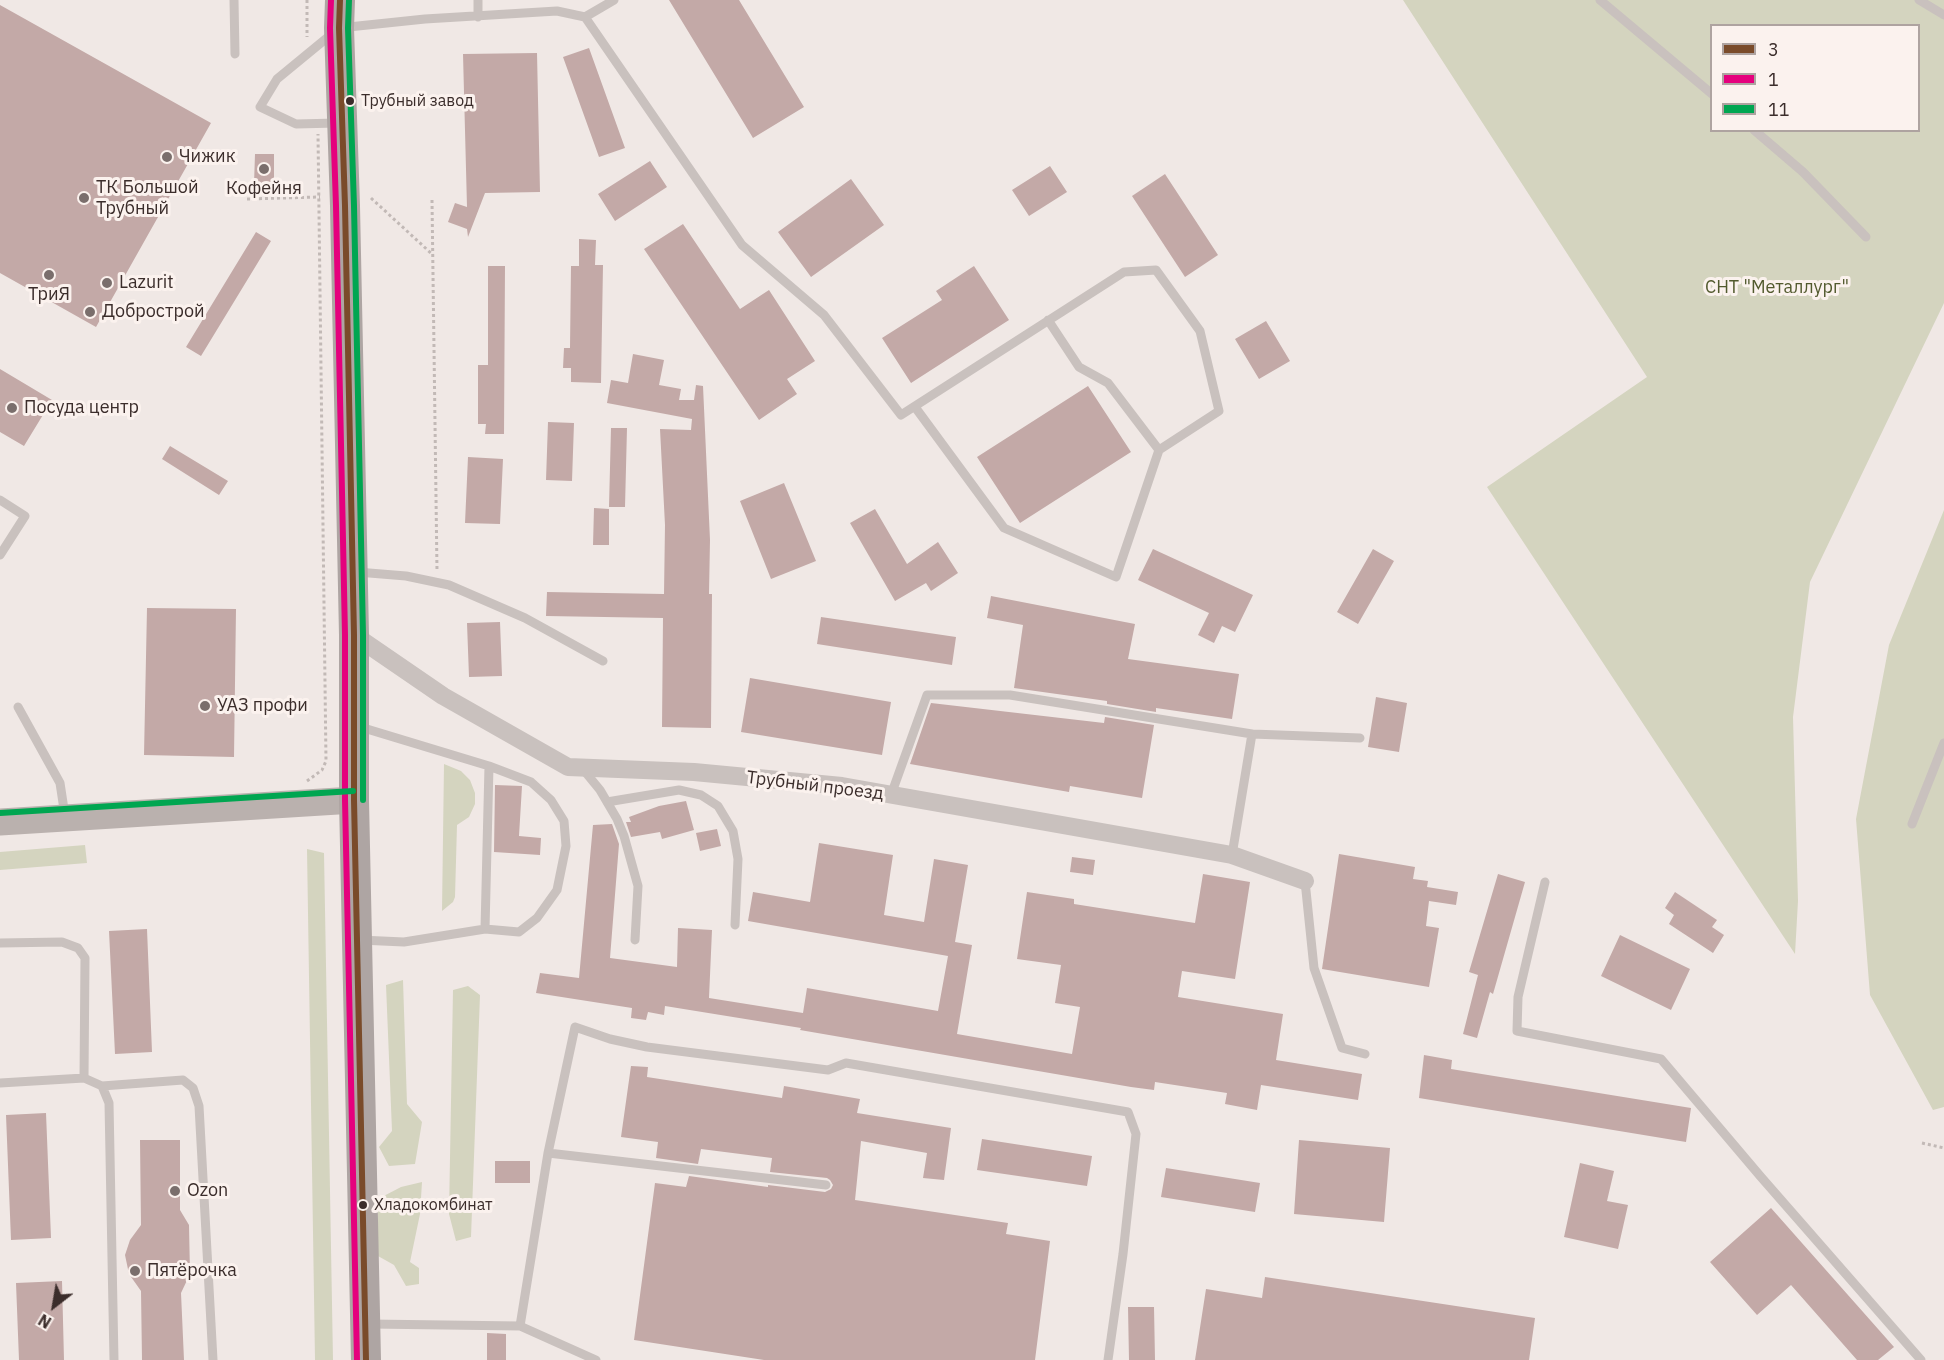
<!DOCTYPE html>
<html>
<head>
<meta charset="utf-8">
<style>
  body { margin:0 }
  #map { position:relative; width:1944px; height:1360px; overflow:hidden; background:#f0e8e5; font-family:"IBM Plex Sans",sans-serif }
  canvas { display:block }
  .legend { position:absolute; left:1710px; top:24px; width:210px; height:108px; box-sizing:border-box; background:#fbf2ee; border:2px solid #aea3a0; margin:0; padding:8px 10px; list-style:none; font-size:18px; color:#3b2d2b }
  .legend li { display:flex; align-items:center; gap:12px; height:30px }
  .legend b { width:30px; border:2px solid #aea3a0 }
  .north { position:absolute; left:24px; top:1276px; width:60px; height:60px; -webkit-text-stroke:4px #fbf2ee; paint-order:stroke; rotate:211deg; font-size:16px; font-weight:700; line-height:24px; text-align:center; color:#3b2d2b }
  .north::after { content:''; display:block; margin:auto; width:21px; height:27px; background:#3b2d2b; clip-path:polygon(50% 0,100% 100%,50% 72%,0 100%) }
</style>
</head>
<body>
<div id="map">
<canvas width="1944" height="1360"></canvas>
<ul class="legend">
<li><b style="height:8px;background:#7a4b2a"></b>3</li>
<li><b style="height:8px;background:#e5007d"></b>1</li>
<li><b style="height:8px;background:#00a651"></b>11</li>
</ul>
<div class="north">N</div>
</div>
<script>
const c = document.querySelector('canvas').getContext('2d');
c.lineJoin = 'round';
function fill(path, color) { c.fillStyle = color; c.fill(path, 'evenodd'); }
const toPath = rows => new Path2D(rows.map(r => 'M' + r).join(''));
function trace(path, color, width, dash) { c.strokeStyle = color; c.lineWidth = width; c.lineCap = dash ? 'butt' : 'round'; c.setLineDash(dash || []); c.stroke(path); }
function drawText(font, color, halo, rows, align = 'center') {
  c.font = font + ' "IBM Plex Sans",sans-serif'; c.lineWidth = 6; c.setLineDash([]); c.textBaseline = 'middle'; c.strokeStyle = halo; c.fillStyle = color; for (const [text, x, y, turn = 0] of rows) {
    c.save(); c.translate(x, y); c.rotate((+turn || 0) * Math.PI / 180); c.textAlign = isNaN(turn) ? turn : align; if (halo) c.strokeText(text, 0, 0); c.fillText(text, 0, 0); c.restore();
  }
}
const green = toPath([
  [1403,0,1944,0,1944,303,1810,582,1793,717,1798,901,1795,954,1487,487,1647,377],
  [1712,26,1918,26,1918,130,1712,130],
  [1944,510,1944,1107,1933,1110,1870,995,1856,819,1889,645],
  [444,764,461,771,470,780,475,793,475,804,469,817,457,825,455,897,453,902,442,911],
  [85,845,87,863,0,870,0,852],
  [307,849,324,853,333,1360,315,1360],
  [403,980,407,1104,422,1122,415,1164,389,1166,379,1147,392,1131,386,985],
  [468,986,480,995,471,1237,456,1241,449,1214,453,990],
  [422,1182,420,1214,410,1262,419,1268,419,1284,406,1286,394,1265,378,1256,378,1199,401,1187]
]);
const building = toPath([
  [669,0,739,0,804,107,753,138],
  [0,5,211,123,96,327,0,273],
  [589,48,625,148,599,157,563,57],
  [537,53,540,192,485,193,468,237,467,229,448,222,455,203,467,207,463,54],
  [255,154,274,154,274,185,254,184],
  [650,161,667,187,615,221,598,194],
  [1050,166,1067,192,1029,216,1012,190],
  [1165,174,1218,255,1185,277,1132,196],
  [851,179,884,225,811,277,778,232],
  [683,224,740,309,769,290,815,361,787,379,797,394,759,420,644,249],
  [256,232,271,241,201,356,186,347],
  [579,239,596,240,595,265,603,265,601,383,571,382,571,368,563,368,564,348,570,348,571,266,579,266],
  [488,266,505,266,504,434,485,434,486,424,478,424,478,365,488,365],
  [974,266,1009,320,911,383,882,338,942,300,936,291],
  [1266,321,1290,361,1259,379,1235,339],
  [633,354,664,360,659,385,681,389,679,400,694,400,696,385,703,386,710,540,709,594,712,594,711,728,662,727,663,618,546,616,547,592,664,594,665,525,660,429,691,430,692,419,607,403,611,380,628,383],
  [0,369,52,400,24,446,0,432],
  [1088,386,1131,452,1020,523,977,457],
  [548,422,574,423,572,481,546,480],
  [611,428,627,428,625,507,609,507],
  [170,446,228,481,219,495,162,459],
  [468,457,503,459,500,524,465,523],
  [784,483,816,561,771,579,740,501],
  [594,508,609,509,609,545,593,545],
  [875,509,907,564,938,542,958,573,931,591,926,583,895,601,850,523],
  [1153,549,1253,595,1235,632,1222,626,1214,643,1198,635,1209,613,1138,580],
  [1373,549,1394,561,1358,624,1337,612],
  [991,596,1135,624,1128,659,1239,674,1232,719,1156,708,1156,712,1107,704,1107,701,1014,688,1023,625,987,618],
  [147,608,236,609,234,757,144,755],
  [821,617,956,637,952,665,817,644],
  [500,622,502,676,469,677,467,623],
  [750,678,891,702,882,755,741,732],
  [1376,697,1407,703,1399,752,1368,747],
  [931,703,1104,723,1105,717,1154,725,1142,798,1070,786,1069,792,910,764],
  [495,785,522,786,519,836,541,838,540,855,494,852],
  [686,801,694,830,662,839,660,832,631,837,626,822,631,822,629,817,659,806],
  [612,824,619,844,610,958,677,967,678,928,712,930,709,998,803,1013,807,988,938,1011,948,956,748,921,753,892,810,902,819,843,893,855,884,915,924,922,934,859,968,865,955,942,972,945,957,1034,1072,1054,1080,1007,1055,1003,1061,965,1017,959,1027,892,1074,899,1074,904,1195,923,1203,874,1250,882,1235,979,1182,971,1178,997,1283,1014,1276,1060,1362,1074,1358,1100,1261,1085,1257,1110,1225,1104,1227,1093,1155,1082,1154,1090,1131,1087,800,1030,801,1028,665,1006,664,1015,648,1012,646,1020,631,1018,632,1008,536,993,540,973,579,978,593,825],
  [717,829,721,846,700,851,696,833],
  [1339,854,1415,867,1413,879,1428,881,1427,887,1458,892,1456,905,1429,901,1426,926,1439,928,1429,987,1322,969],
  [1072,857,1095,860,1093,875,1070,872],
  [1498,874,1525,882,1493,994,1490,992,1477,1038,1463,1034,1478,975,1469,972],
  [1675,892,1717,920,1712,927,1724,935,1713,953,1669,924,1674,915,1665,908],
  [147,929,152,1052,115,1054,109,931],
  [1620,935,1690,969,1671,1010,1601,976],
  [1424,1055,1452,1060,1451,1069,1691,1108,1686,1142,1419,1098],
  [631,1066,648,1067,647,1077,782,1098,784,1086,860,1099,857,1113,951,1128,944,1180,923,1178,927,1153,861,1141,855,1200,1008,1223,1006,1234,1050,1241,1035,1360,764,1360,634,1340,655,1183,686,1187,689,1176,768,1187,768,1185,825,1192,831,1189,833,1185,830,1180,827,1178,770,1172,772,1158,701,1149,698,1164,656,1158,658,1142,621,1137],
  [46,1113,51,1238,11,1240,6,1115],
  [982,1139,1092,1156,1087,1186,977,1170],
  [140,1140,180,1140,180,1210,189,1225,190,1274,181,1293,184,1360,142,1360,141,1291,129,1274,125,1255,130,1240,141,1225],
  [1299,1140,1390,1148,1384,1222,1294,1214],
  [495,1161,530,1161,530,1183,495,1183],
  [1580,1163,1614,1171,1607,1201,1628,1205,1618,1249,1564,1237],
  [1166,1168,1260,1183,1255,1212,1161,1197],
  [1771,1208,1894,1347,1878,1360,1857,1360,1791,1285,1757,1315,1710,1262],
  [1265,1277,1535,1318,1529,1360,1195,1360,1206,1289,1262,1298],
  [62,1281,64,1360,19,1360,16,1283],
  [1128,1307,1154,1307,1155,1360,1129,1360],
  [487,1333,506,1334,506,1360,487,1360]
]);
const path = toPath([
  [307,0,307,37],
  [371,198,433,255],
  [247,199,320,197],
  [432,200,437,571],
  [307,781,322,770,326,761,318,134],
  [1922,1143,1944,1148]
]);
const lane = toPath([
  [234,0,235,54],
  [478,0,478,17],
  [1600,0,1712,94],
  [1919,0,1944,15],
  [585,17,742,245,824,315,901,415,1124,272,1156,270,1200,331,1219,411,1159,450],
  [337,123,296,124,260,107,277,79,339,28,425,19,557,11,585,17,614,0],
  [1754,130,1803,172,1866,237],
  [915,407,1004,528,1116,577,1159,450,1108,383,1079,367,1048,320],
  [0,500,25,516,0,555],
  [357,572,406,576,449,585,525,618,603,661],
  [18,707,60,783,65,816],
  [357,726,489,766,485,929,404,942,360,940],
  [582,768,600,790,617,819,624,836,638,886,635,940],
  [891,795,927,695,1010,695,1252,734,1360,738],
  [607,802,679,790,701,795,718,806,733,831,738,859,735,925],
  [1912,824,1944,743],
  [1232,855,1252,734],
  [1305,881,1314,968,1342,1048,1365,1054],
  [1545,882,1518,997,1517,1031,1661,1059,1761,1177,1921,1360],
  [485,929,519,932,537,918,557,890,566,846,564,821,551,800,531,782,489,766],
  [0,943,62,942,78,948,85,958,84,1078],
  [0,1083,84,1078,102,1086,109,1103,114,1360],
  [102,1086,183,1080,193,1088,199,1106,213,1360],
  [548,1153,575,1027,610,1039,647,1047,828,1070,846,1063,1128,1112,1136,1134,1123,1254,1108,1360],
  [370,1324,520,1326,548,1153,826,1185],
  [520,1326,596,1360]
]);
const street = toPath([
  [354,635,443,696,568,767,694,772,842,786,1232,855,1305,881]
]);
const secondary = toPath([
  [0,822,354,800]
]);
const primary = toPath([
  [340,0,339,28,345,206,354,635,354,800,366,1360]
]);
const bus1 = toPath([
  [340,0,339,28,345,206,354,635,354,800,366,1360]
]);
const bus2 = toPath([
  [331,0,330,28,336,206,345,635,345,800,357,1360]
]);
const bus3 = toPath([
  [349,0,348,28,354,206,363,635,363,800],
  [0,813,353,791]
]);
const markers = [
  [350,101,5,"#3b2d2b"],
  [167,157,6,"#7a6e6c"],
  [264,169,6,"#7a6e6c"],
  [84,198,6,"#7a6e6c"],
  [49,275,6,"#7a6e6c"],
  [107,283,6,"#7a6e6c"],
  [90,312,6,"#7a6e6c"],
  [12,408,6,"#7a6e6c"],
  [205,706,6,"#7a6e6c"],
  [175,1191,6,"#7a6e6c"],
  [363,1205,5,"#3b2d2b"],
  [135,1271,6,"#7a6e6c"]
];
const busNames = [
  ["Трубный завод",361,101],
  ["Хладокомбинат",374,1205]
];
const poiNames = [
  ["Чижик",179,157],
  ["ТК Большой",96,188],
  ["Трубный",96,209],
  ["Кофейня",264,189,"center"],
  ["Lazurit",119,283],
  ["ТриЯ",49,295,"center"],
  ["Добрострой",102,312],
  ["Посуда центр",24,408],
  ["УАЗ профи",217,706],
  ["Ozon",187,1191],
  ["Пятёрочка",147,1271]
];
const parkNames = [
  ["СНТ \"Металлург\"",1777,288]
];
const streetNames = [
  ["Трубный проезд",815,786,7]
];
fill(green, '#d4d4bf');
fill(building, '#c3a9a7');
trace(path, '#c2b9b6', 3, [3, 3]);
trace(lane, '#c9c1be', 9);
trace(street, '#c9c1be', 18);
trace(secondary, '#bab1ae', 27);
trace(primary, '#aea5a3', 30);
trace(bus1, '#7a4b2a', 6);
trace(bus2, '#e5007d', 6);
trace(bus3, '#00a651', 6);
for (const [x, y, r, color] of markers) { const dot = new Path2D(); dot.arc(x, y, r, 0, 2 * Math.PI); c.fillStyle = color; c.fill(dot); trace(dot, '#fbf2ee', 2); }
drawText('16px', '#3b2d2b', '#fbf2ee', busNames, 'left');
drawText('18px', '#3b2d2b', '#fbf2ee', poiNames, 'left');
drawText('18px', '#525a2e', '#fbf2ee', parkNames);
drawText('18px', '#3b2d2b', '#fbf2ee', streetNames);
</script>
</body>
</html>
